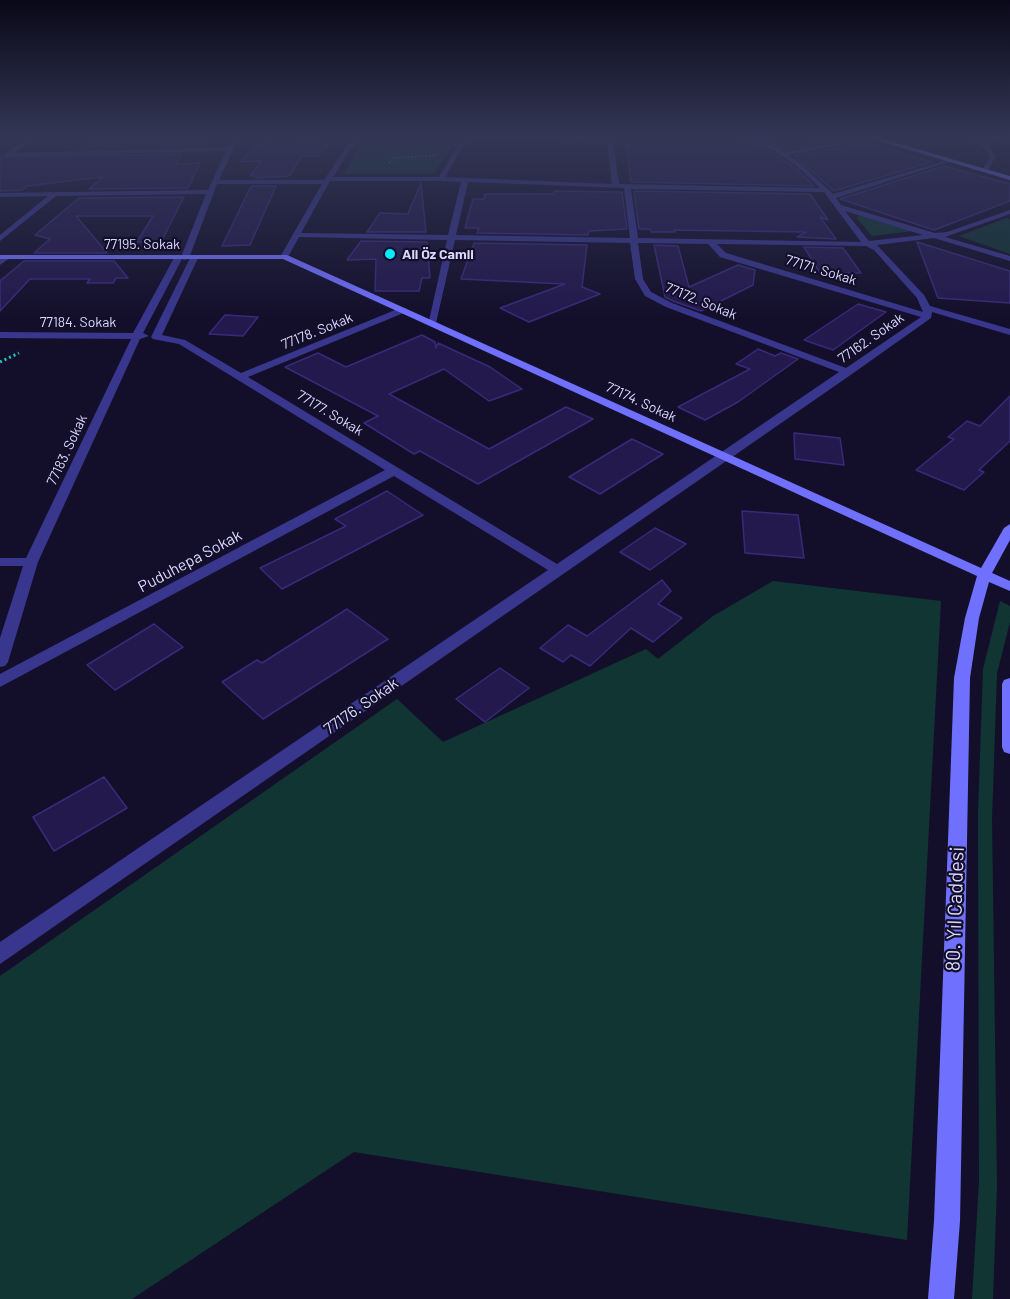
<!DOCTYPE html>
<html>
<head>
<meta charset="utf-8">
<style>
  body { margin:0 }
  canvas { display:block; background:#130f2b }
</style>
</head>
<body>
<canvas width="1010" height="1299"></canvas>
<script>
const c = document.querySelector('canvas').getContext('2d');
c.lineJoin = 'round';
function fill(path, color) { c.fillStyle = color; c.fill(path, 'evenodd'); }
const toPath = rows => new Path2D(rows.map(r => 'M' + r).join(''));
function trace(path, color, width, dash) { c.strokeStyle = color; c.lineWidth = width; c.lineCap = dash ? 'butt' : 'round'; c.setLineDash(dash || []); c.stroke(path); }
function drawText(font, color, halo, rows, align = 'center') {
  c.font = font + ' Barlow,sans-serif'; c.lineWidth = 4.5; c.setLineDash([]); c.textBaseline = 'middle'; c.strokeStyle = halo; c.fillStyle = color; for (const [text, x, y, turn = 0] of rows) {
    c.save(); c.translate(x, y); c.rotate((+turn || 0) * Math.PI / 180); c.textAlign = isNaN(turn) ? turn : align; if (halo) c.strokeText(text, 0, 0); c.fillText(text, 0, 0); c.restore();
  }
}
const green = toPath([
  [95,135,216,135,207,147,77,150],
  [361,144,452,145,434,174,344,174],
  [865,215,913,231,872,236,856,217],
  [1006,218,1010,219,1010,254,959,236],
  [773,581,941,601,907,1240,354,1152,132,1299,0,1299,0,976,397,699,443,742,646,649,658,659,713,616],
  [1000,601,1010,606,1010,622,997,673,992,818,997,1186,993,1299,972,1299,979,1182,978,813,983,669]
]);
const building = toPath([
  [268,135,308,136,337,135,319,156,302,156,289,176,256,178,257,176,250,176,261,161,240,162,268,135],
  [625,135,728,135,770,151,797,169,814,186,631,182,625,135],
  [746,135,857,135,857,136,784,150,746,135],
  [867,143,932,162,834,191,794,156,867,143],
  [181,154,176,164,200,163,188,188,89,189,103,177,27,186,22,190,0,191,0,157,181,154],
  [944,166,1010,184,1010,201,934,230,840,199,944,166],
  [421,183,426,232,367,232,380,213,408,214,421,183],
  [251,186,276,186,250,245,222,246,251,186],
  [554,191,622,192,627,229,589,231,588,235,477,233,479,228,465,228,473,199,484,199,485,194,554,194,554,191],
  [634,191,810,194,828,220,820,217,836,239,797,237,806,232,674,230,675,232,651,232,650,229,639,229,634,191],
  [184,197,161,242,137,242,153,216,76,216,107,253,34,253,50,239,35,235,79,198,184,197],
  [361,241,427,242,430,278,422,278,419,291,375,291,376,259,347,260,361,241],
  [917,242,1010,271,1010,303,938,298,917,242],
  [474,243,587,245,582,287,600,294,529,322,500,308,565,284,461,279,474,243],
  [654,245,678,246,689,287,738,265,755,270,753,285,701,311,673,301,665,297,654,245],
  [804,247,843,248,861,273,820,273,804,247],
  [24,261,114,261,128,278,116,278,113,283,87,283,90,279,30,279,0,311,0,281,24,261],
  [858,304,886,312,833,350,804,340,858,304],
  [225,315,258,317,243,336,209,334,225,315],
  [422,335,435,342,436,348,438,343,490,367,522,389,489,401,444,369,389,394,489,449,566,407,593,419,478,484,420,451,414,454,364,423,378,416,285,367,318,353,346,367,422,335],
  [758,349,775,356,781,353,798,359,738,402,705,420,678,407,750,369,736,364,758,349],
  [1010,396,1010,441,979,470,984,472,964,490,916,470,954,439,948,437,967,421,980,426,1010,396],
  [794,433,840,438,844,465,795,459,794,433],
  [632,439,663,454,600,494,569,477,632,439],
  [387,491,423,515,282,589,260,568,346,526,335,519,387,491],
  [742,511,798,515,804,558,745,553,742,511],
  [655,528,686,544,650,570,620,552,655,528],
  [662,580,671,591,658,604,682,618,653,642,631,628,590,666,571,655,563,662,540,648,568,625,587,636,662,580],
  [347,609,388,639,263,719,222,682,257,660,262,663,347,609],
  [154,624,183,647,115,690,87,665,154,624],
  [500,668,529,688,485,722,456,699,500,668],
  [104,777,127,808,54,851,33,817,104,777]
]);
const pathFar1 = toPath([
  [389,163,394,158,437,155]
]);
const path = toPath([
  [0,362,19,353]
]);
const street = toPath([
  [33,135,40,135,14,153,228,147,234,135,240,135,219,180,324,180,354,135,360,135,333,177,439,177,460,142,482,135,606,138,606,135,612,135,619,184,820,188,798,167,771,149,730,135,739,135,775,147,784,152,872,136,874,139,788,155,802,165,833,194,951,159,951,161,836,198,841,205,935,233,947,232,1010,210,1010,214,945,237,1010,256,1010,261,934,238,877,245,924,295,930,306,1010,329,1010,335,932,312,931,318,852,374,0,964,0,942,548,570,394,476,0,687,0,674,385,470,179,344,153,339,151,337,191,256,198,258,162,335,185,340,241,373,400,308,406,308,406,312,248,377,557,564,839,372,666,307,645,296,635,279,630,243,455,240,436,323,428,325,447,240,299,237,288,257,284,259,280,257,322,184,217,184,189,258,185,260,182,259,143,333,149,336,140,339,38,562,8,662,5,666,0,667,0,638,23,566,0,566,0,558,26,558,131,339,0,338,0,332,133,333,174,258,178,256,181,257,206,194,56,196,0,241,0,235,48,196,0,197,0,193,208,190,226,151,5,156,5,154,33,135],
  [484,139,607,142,612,184,445,177,464,144,484,139],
  [330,181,441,181,461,182,448,235,301,233,330,181],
  [468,182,624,188,630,238,456,235,468,182],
  [631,189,824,192,861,242,638,238,631,189],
  [845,211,923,235,869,241,845,211],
  [638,243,708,244,720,257,921,317,846,368,672,303,651,292,643,279,638,243],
  [717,244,866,246,874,250,917,298,923,312,726,253,717,244],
  [974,135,1010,137,1010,141,985,141,996,156,987,172,982,171,990,156,979,141,876,140,971,138,974,135],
  [4,255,11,257,0,265,0,259,4,255]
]);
const secondary = toPath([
  [859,135,869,135,1010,176,1010,180,859,135],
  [0,255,287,255,981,568,1004,528,1010,524,1010,540,992,573,1010,581,1010,591,989,582,979,618,970,678,960,1221,954,1299,928,1299,934,1221,954,678,965,618,977,576,283,259,0,259,0,255],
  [1010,678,1010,754,1004,752,1002,747,1002,684,1004,680,1010,678]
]);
const markers = [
  [390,254,6,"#05ebff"]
];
const farStreetnames = [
  ["77195. Sokak",142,244],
  ["77171. Sokak",821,270,17],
  ["77172. Sokak",701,301,22],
  ["77184. Sokak",78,322],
  ["77178. Sokak",317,331,-22],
  ["77162. Sokak",871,338,-35],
  ["77174. Sokak",641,402,25],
  ["77177. Sokak",330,413,31],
  ["77183. Sokak",67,450,-65]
];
const farPoinames = [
  ["Ali Öz Camii",402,254]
];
const streetNames = [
  ["Puduhepa Sokak",190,561,-28],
  ["77176. Sokak",361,706,-35]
];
const nearStreetnames = [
  ["80. Yıl Caddesi",955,909,-88]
];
fill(green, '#113533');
fill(building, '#23194d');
trace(building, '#382a7b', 1.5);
trace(pathFar1, '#27c5b8', 1.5, [1.5, 2]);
trace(path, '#27c5b8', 3, [2, 3]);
fill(street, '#38368d');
fill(secondary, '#7070ff');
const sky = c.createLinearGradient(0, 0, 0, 317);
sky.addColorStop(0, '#0a0818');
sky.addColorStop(0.43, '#333755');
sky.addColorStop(1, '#33375500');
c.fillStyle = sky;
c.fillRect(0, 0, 1010, 317);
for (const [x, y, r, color] of markers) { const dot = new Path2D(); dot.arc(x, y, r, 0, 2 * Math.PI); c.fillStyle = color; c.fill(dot); trace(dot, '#130f2b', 2); }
drawText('14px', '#dcd9ff', '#130f2b', farStreetnames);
drawText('bold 14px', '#dcd9ff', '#130f2b', farPoinames, 'left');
drawText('16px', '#dcd9ff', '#130f2b', streetNames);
drawText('20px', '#dcd9ff', '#130f2b', nearStreetnames);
</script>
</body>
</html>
